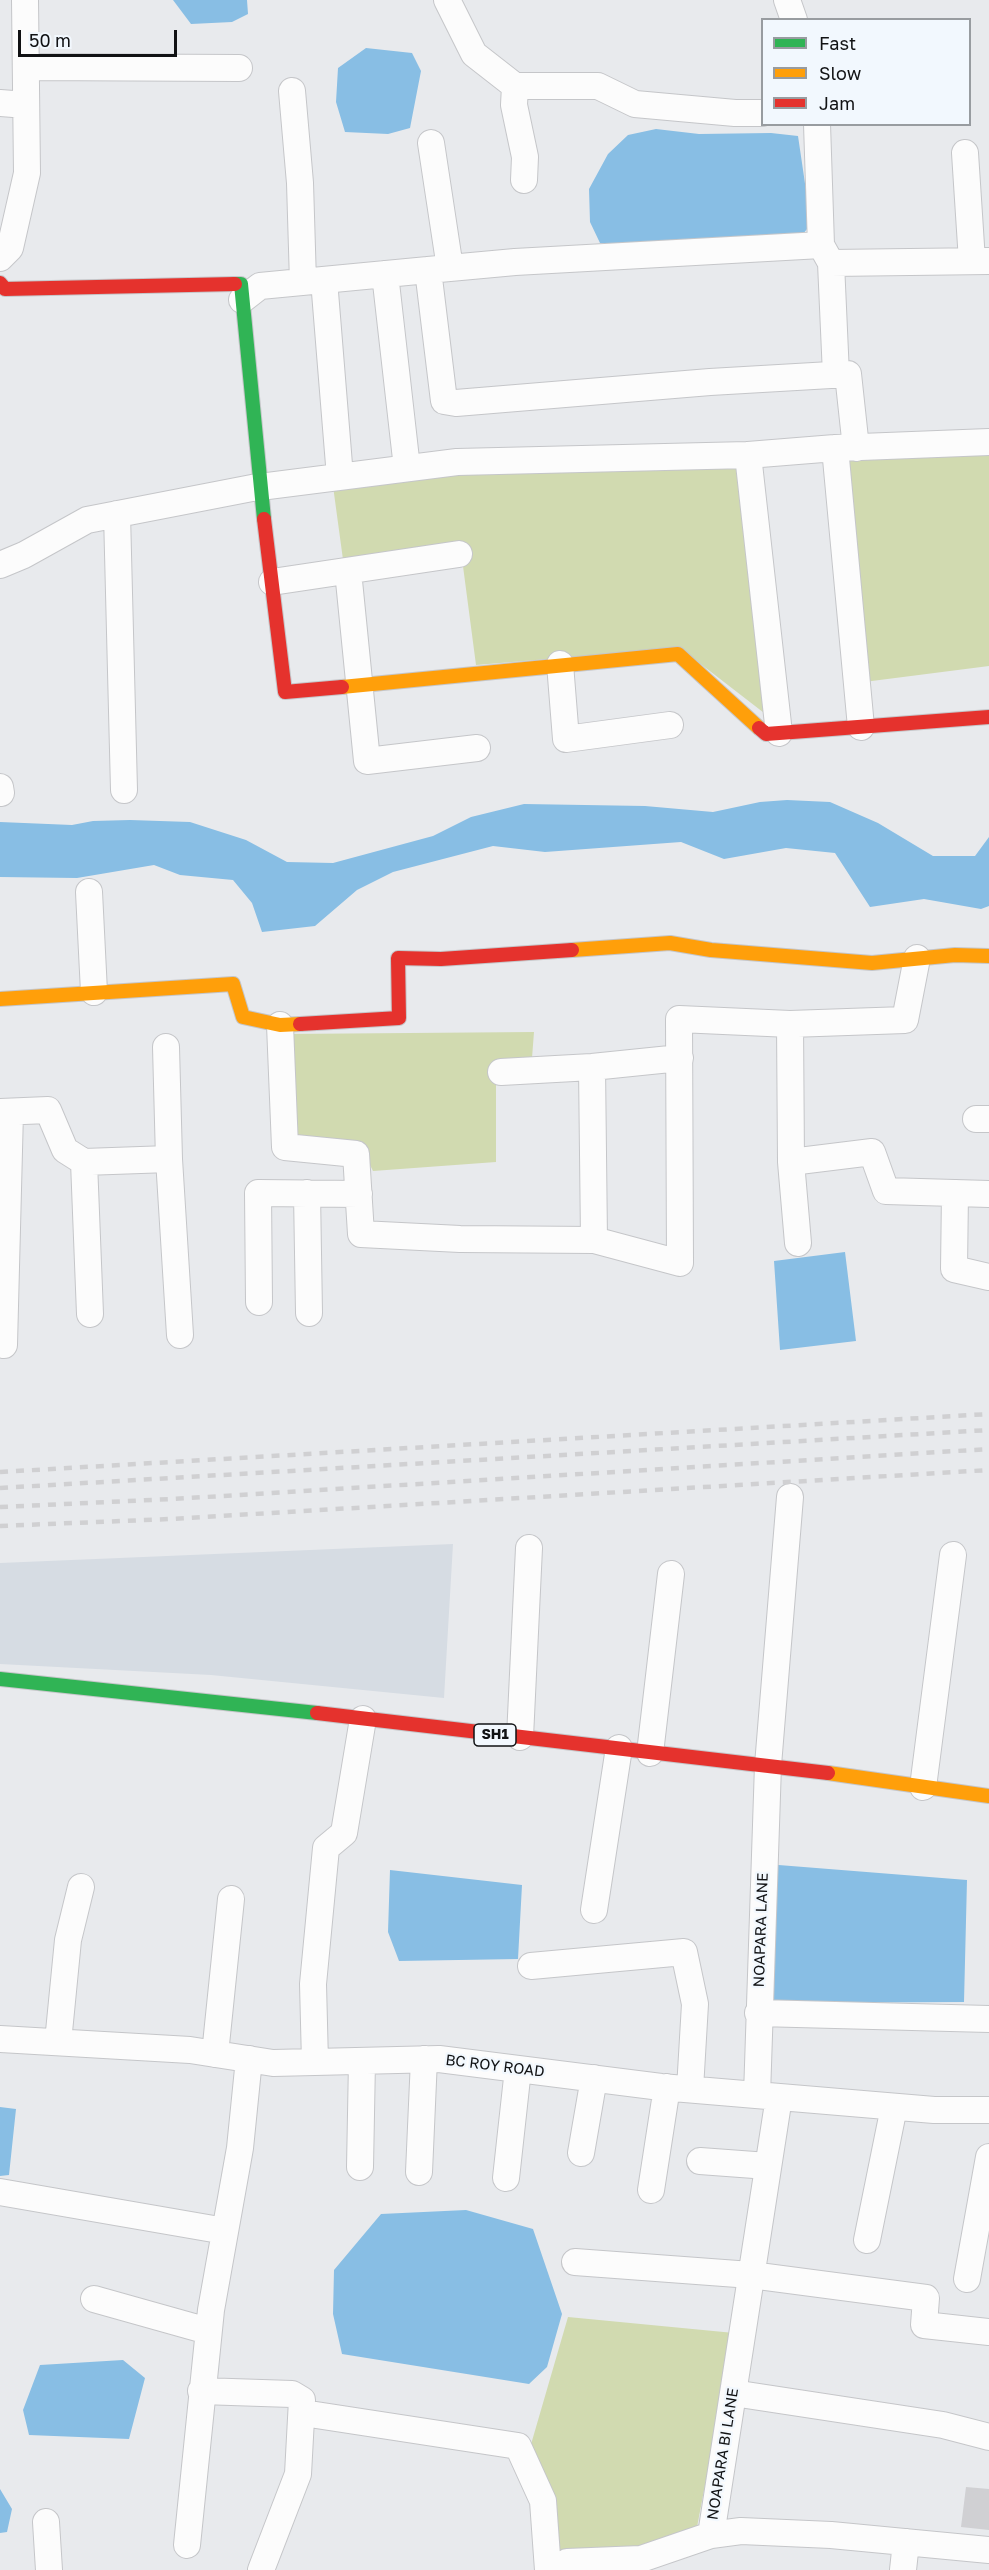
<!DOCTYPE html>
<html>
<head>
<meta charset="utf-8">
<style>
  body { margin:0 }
  #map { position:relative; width:989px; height:2570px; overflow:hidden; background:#e8eaed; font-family:"Golos Text",sans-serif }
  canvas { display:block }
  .legend { position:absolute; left:761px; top:18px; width:210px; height:108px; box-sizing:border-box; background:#f2f8fe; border:2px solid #989ca0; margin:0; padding:8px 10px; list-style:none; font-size:18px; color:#111214 }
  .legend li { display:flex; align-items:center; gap:12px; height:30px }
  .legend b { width:30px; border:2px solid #989ca0 }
  .scale { position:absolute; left:18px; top:30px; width:159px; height:27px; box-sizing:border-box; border:3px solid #111214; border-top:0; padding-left:8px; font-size:18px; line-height:21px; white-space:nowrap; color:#111214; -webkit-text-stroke:4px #f2f8fe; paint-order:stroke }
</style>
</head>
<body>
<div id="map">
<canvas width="989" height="2570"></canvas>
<ul class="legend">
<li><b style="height:8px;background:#30b455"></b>Fast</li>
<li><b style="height:8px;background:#ff9f0a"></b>Slow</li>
<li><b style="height:8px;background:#e5322d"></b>Jam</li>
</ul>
<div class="scale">50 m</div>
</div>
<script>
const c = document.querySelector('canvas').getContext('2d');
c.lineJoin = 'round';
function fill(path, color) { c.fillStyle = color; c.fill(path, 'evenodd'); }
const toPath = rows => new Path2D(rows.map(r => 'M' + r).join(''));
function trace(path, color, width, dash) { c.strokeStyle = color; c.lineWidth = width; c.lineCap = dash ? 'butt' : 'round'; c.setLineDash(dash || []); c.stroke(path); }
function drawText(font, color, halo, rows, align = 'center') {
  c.font = font + ' "Golos Text",sans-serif'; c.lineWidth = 4.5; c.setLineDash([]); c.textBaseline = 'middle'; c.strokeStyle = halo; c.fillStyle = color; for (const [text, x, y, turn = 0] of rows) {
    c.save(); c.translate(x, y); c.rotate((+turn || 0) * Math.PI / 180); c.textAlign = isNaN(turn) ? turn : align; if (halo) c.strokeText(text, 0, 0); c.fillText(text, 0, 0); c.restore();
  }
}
const built = toPath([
  [453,1544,444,1698,211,1675,0,1664,0,1563]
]);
const green = toPath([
  [989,452,989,666,864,682,841,457],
  [740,467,768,716,680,648,476,665,461,551,344,567,333,486,432,470],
  [534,1032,532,1058,496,1068,496,1162,373,1171,361,1147,292,1137,285,1034],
  [568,2317,734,2333,697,2527,637,2549,559,2552,525,2465]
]);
const water = toPath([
  [173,0,247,0,248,14,232,22,191,24],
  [366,48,412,53,421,71,410,128,388,134,345,132,336,102,338,68],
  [656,129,699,134,771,133,798,136,811,224,803,234,624,244,600,243,590,222,589,189,608,154,628,135],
  [787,800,830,802,878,823,933,856,975,856,989,837,989,906,981,909,924,899,870,907,835,853,786,848,724,859,681,842,545,852,493,846,393,872,357,890,315,926,262,932,252,903,233,880,180,875,154,865,77,878,0,877,0,822,72,825,93,821,130,820,190,822,246,840,287,862,333,863,433,836,471,817,524,804,645,806,713,812,760,802],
  [845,1252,856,1341,780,1350,774,1261],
  [766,1864,967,1880,964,2002,766,2003],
  [390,1870,522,1885,518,1959,399,1961,388,1932],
  [0,2107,16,2109,9,2175,0,2176],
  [466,2210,533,2229,562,2314,547,2367,529,2384,342,2354,333,2314,334,2270,381,2214],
  [123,2360,145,2378,129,2439,29,2435,23,2410,40,2365],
  [0,2489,12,2509,7,2532,0,2533]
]);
const building = toPath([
  [966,2487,989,2489,989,2530,961,2527]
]);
const street = toPath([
  [447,0,474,54,515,86,598,86,635,104,735,113,762,113],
  [787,0,794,20],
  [26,67,239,68],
  [515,86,514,105,525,157,524,180],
  [292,91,300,183,303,282],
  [0,103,26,105],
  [817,124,821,245,831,263,989,261],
  [431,143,450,268],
  [965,153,972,261],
  [0,258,10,248,27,173,25,0],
  [831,263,836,375],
  [428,270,444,401,456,403,710,382,848,374,856,448],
  [385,274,407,468],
  [324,280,340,477],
  [242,300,260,286,428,270,515,262,821,245],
  [835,448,861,727],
  [748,455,779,733],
  [117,514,124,790],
  [0,565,24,555,87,520,252,488,457,462,748,455,835,448,989,442],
  [348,571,367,761,477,748],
  [272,582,459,554],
  [560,664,566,739,670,725],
  [0,787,1,793],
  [89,892,94,992],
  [790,1024,791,1162,798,1243],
  [280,1025,285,1147,356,1154,361,1234,460,1239,594,1240],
  [166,1047,169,1159,180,1335],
  [592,1067,594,1240,680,1263,679,1019,790,1024,905,1020,917,958],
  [501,1072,592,1067,680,1058],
  [0,1112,48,1110,65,1150,84,1162,169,1159],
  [976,1119,989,1119],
  [84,1162,90,1314],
  [791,1162,872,1152,886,1191,989,1194],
  [307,1193,309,1313],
  [955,1193,954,1269,989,1277],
  [259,1302,258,1193,359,1194],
  [4,1345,10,1112],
  [520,1737,529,1548],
  [650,1753,671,1574],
  [923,1787,953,1555],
  [594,1910,619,1748],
  [531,1966,684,1952,695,2004,690,2089],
  [758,2013,989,2019],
  [0,2039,190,2050,273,2063,439,2059,661,2087,934,2110,989,2110],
  [58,2042,68,1940,81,1887],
  [215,2054,231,1899],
  [315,2062,313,1984,326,1848,344,1833,363,1719],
  [757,2095,768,1765,790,1497],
  [779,2097,711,2535,741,2531,831,2535,989,2550],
  [581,2153,594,2078],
  [700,2161,768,2166],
  [360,2167,362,2061],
  [419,2172,424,2059],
  [506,2178,518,2069],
  [651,2190,667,2087],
  [0,2192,225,2231],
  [867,2240,894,2107],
  [575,2262,751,2275,926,2298,924,2325,989,2332],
  [967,2279,989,2157],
  [94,2299,208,2331],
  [201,2391,292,2394,302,2400,298,2474,261,2570],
  [733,2393,943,2425,989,2437],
  [303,2413,518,2446,543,2501,548,2570],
  [46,2522,49,2570],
  [187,2545,211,2310,240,2148,249,2059],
  [557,2570,567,2562,641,2559,711,2535],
  [903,2570,906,2542]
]);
const fast = toPath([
  [235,284,241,284,264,519],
  [0,1679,317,1713]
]);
const slow = toPath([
  [342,687,678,654,759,728],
  [572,950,670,943,711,950,872,963,955,955,989,956],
  [0,999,233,984,243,1017,280,1025,300,1024],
  [828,1773,989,1796]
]);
const jam = toPath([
  [0,283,5,289,235,284],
  [264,519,285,692,342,687],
  [759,728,766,734,989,717],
  [300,1024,399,1018,398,958,441,959,572,950],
  [317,1713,828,1773]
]);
const rail = toPath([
  [0,1472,989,1414],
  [0,1488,989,1430],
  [0,1507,173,1499,989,1449],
  [0,1526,170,1519,989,1470]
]);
const shields = [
  [495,1735,42]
];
const shieldNames = [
  ["SH1",495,1735]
];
const streetNames = [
  ["NOAPARA LANE",761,1930,-88],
  ["BC ROY ROAD",495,2066,7],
  ["NOAPARA BI LANE",723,2454,-81]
];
fill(built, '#d6dce3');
fill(green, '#d1dab0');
fill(water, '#88bee4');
fill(building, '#d0d0d3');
trace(street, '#c5c6c9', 28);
trace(fast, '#c5c6c9', 16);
trace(slow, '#c5c6c9', 16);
trace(jam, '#c5c6c9', 16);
trace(street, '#fcfcfc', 26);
trace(fast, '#30b455', 14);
trace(slow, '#ff9f0a', 14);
trace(jam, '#e5322d', 14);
trace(rail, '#d0d0d2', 4.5, [8, 8]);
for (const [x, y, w] of shields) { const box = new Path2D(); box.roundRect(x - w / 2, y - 11, w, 22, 4.5); c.fillStyle = '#f2f8fe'; c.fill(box); trace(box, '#111214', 1.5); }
drawText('bold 14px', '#111214', null, shieldNames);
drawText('15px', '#111214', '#f2f8fe', streetNames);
</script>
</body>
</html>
